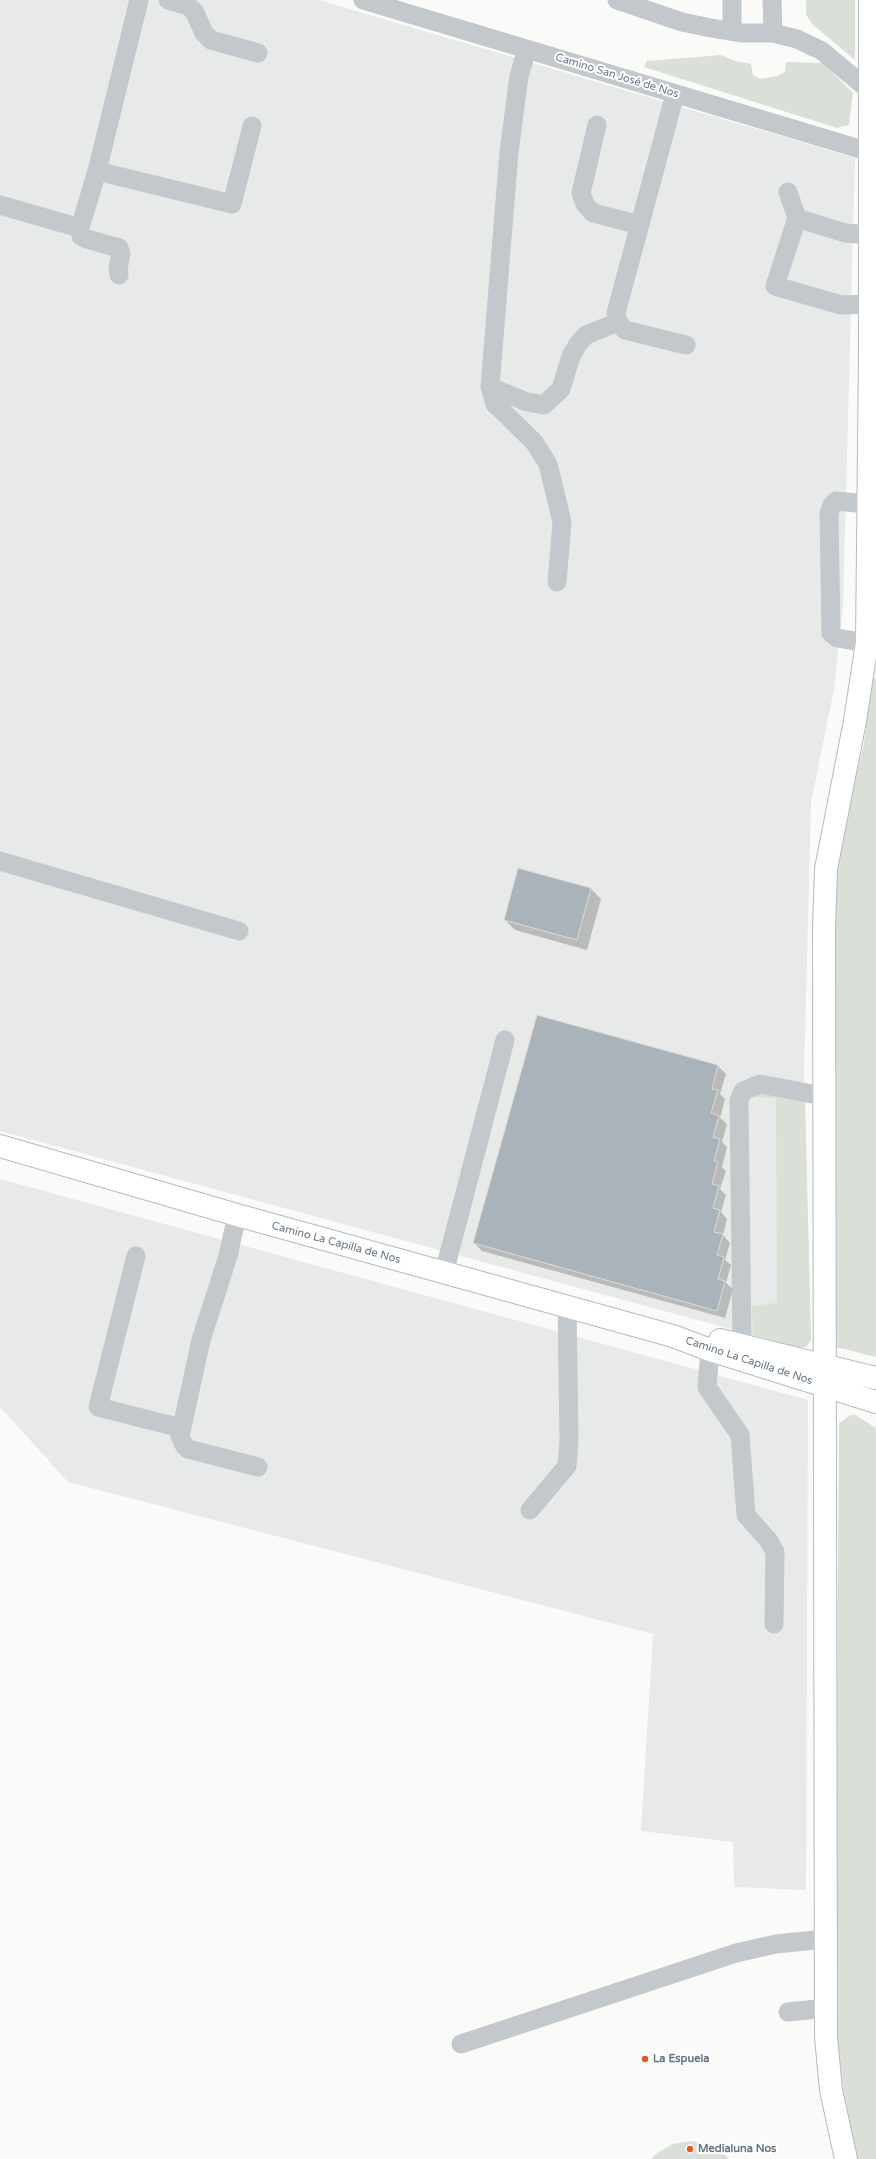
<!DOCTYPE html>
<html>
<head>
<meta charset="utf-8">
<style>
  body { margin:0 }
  canvas { display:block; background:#fafaf8 }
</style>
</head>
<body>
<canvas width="876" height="2159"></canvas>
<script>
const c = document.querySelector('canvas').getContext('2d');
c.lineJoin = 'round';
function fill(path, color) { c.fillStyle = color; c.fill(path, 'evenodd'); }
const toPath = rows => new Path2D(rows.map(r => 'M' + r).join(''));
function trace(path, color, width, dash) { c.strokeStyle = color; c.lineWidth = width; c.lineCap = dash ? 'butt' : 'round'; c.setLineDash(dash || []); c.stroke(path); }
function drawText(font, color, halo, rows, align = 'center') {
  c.font = font + ' "Varela Round",sans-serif'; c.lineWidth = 4; c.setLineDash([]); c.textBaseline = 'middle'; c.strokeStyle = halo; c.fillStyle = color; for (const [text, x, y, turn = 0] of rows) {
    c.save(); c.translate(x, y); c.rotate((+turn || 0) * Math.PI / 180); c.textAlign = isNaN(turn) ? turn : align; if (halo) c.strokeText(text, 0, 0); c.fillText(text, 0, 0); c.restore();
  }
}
const built = toPath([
  [0,0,319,0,855,158,843,605,834,689,811,803,804,1077,811,1340,806,1347,797,1347,0,1131],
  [0,1179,808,1400,806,1890,734,1887,733,1842,641,1831,653,1634,68,1482,0,1407]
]);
const green = toPath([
  [806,0,855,0,855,60,812,24,806,14],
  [721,55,735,61,751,64,753,75,760,79,777,76,785,72,786,62,823,63,853,93,849,125,837,128,644,67,647,61],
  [872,678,876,678,876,1357,836,1347,831,935,842,835,864,743],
  [755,1090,805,1098,811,1340,806,1347,797,1347,753,1335,752,1306,777,1303,776,1098,754,1097],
  [851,1415,855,1415,876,1428,876,2159,856,2159,846,2108,835,2030,839,1423],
  [691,2141,709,2145,724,2154,729,2159,651,2159,657,2153,673,2144]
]);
const shadow = toPath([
  [591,889,601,899,587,950,515,930,505,920],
  [537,1016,718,1066,726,1074,720,1094,725,1099,720,1118,727,1124,722,1142,727,1147,722,1167,726,1171,720,1189,726,1195,721,1212,727,1219,723,1235,730,1243,725,1260,731,1265,726,1283,733,1289,725,1318,482,1251,474,1243]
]);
const building = toPath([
  [518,868,591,888,577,940,504,920,518,868],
  [537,1015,718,1065,712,1089,718,1090,711,1113,719,1116,713,1137,720,1139,714,1161,718,1162,712,1184,719,1186,713,1208,720,1210,714,1232,723,1234,717,1255,724,1257,718,1279,725,1281,717,1311,473,1243,537,1015]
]);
const minor = toPath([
  [168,0,188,6,194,11,204,33,211,40,258,53],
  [363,0,870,152],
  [617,0,682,22,711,28,741,33,773,33,797,39,822,51,870,91],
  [732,0,732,31],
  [772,0,773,33],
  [527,49,519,76,509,152,490,387,495,404,534,442,548,464,562,522,557,582],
  [675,94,616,313,618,322,625,330,686,345],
  [597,125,581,193,585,204,593,213,640,225],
  [97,171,232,204,252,126],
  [788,192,797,218,845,233,870,235],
  [0,205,80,228],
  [797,218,775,286,841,305,870,304],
  [119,275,118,269,121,254,119,248,87,239,81,236,80,228,97,171,139,0],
  [490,387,527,402,544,405,561,389,571,356,578,344,586,335,618,322],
  [867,643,837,638,831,633,829,513,832,505,836,501,867,504],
  [0,861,239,931],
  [237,1215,228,1256,201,1340,180,1436,184,1445,188,1449,258,1467],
  [136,1256,98,1407,181,1428],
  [444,1273,505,1040],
  [742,1344,739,1101,743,1091,760,1084,823,1096],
  [710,1350,707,1387,740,1435,746,1515,769,1541,775,1552,774,1624],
  [530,1510,567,1466,569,1440,567,1307],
  [788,2012,826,2008],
  [461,2044,736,1953,776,1944,825,1939]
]);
const major = toPath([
  [0,1146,237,1215,673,1336,710,1350,876,1402],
  [720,1340,876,1378],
  [846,2159,831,2090,826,2037,824,927,826,869,855,721,867,643,870,353,870,0]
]);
const highway = toPath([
  [870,353,876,390]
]);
const markers = [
  [645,2059,4,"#e4572e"],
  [690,2149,4,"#e4572e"]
];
const streetNames = [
  ["Camino San José de Nos",617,76,17],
  ["Camino La Capilla de Nos",336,1243,15],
  ["Camino La Capilla de Nos",749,1361,18]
];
const poiNames = [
  ["La Espuela",653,2059],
  ["Medialuna Nos",698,2149]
];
fill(built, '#e8e9e9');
fill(green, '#dadfd7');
fill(shadow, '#0003');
fill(building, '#aab3b9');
trace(building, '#dcdcda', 1);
trace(major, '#b5babe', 24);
trace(highway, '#b4b9bd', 24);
trace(minor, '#c3c8cc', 19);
trace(major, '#fff', 22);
trace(highway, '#fff', 22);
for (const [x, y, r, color] of markers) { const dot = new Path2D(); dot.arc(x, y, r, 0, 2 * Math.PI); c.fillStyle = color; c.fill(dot); trace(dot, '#fff', 1.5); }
drawText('11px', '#657683', '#fff', streetNames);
drawText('bold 11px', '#657683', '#fff', poiNames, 'left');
</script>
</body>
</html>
